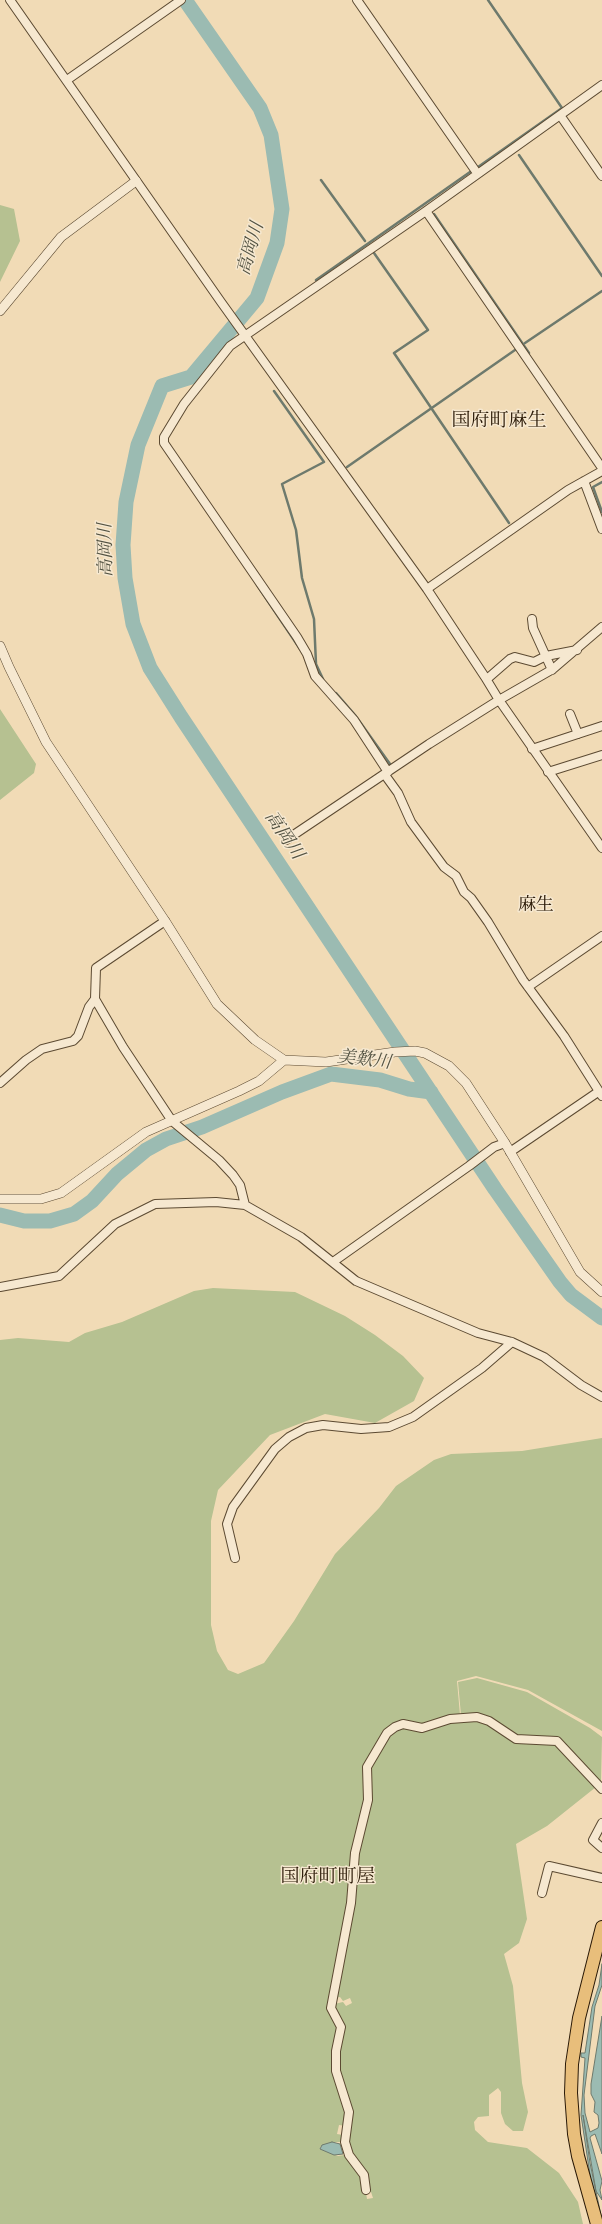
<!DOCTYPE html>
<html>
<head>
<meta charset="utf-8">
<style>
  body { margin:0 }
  canvas { display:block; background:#f1dbb6 }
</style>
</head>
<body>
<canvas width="602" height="2224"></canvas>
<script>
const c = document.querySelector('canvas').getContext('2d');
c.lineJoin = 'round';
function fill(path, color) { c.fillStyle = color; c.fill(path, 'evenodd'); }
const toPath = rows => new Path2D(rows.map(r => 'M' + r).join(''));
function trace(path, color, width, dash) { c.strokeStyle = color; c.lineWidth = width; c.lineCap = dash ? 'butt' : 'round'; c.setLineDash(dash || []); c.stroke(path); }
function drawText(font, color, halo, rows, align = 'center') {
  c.font = font + ' "IM FELL DW Pica","Noto Serif JP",serif'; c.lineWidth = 3; c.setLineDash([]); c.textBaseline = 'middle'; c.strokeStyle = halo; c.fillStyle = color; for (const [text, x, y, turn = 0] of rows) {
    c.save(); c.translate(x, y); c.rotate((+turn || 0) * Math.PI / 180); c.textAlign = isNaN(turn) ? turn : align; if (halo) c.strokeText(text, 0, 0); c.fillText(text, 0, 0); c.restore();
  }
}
const green = toPath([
  [0,205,14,209,20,241,0,282],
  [0,709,36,764,34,773,0,800],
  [213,1288,295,1292,345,1316,375,1335,403,1356,424,1378,414,1401,375,1423,325,1414,270,1435,218,1490,211,1521,211,1625,217,1651,228,1670,238,1674,264,1663,294,1621,335,1554,379,1508,396,1486,434,1460,451,1454,522,1451,602,1438,602,1731,528,1690,476,1676,457,1681,460,1715,424,1726,398,1723,387,1731,366,1764,366,1802,354,1850,350,1904,329,2008,340,2028,335,2052,335,2072,346,2107,347,2121,346,2126,339,2125,337,2134,343,2135,344,2142,332,2142,320,2147,320,2149,338,2156,344,2155,341,2143,344,2142,349,2157,363,2175,367,2199,373,2198,371,2192,367,2191,365,2174,351,2156,347,2144,346,2137,350,2111,339,2077,338,2062,343,2029,333,2008,334,2004,343,2002,346,2006,352,2003,350,1998,343,2001,340,1997,335,1998,353,1903,358,1850,370,1800,370,1767,389,1735,399,1727,424,1729,465,1718,479,1720,501,1730,515,1741,557,1744,596,1787,547,1826,516,1844,527,1919,519,1943,504,1954,513,1986,522,2083,528,2112,523,2131,513,2131,505,2124,501,2113,501,2092,498,2088,489,2095,489,2116,478,2117,474,2122,475,2130,488,2142,527,2148,559,2173,578,2202,583,2224,0,2224,0,1340,18,1338,69,1342,85,1333,122,1322,194,1291],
  [477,1678,527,1692,590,1728,602,1737,601,1781,599,1783,559,1739,520,1738,481,1715,461,1715,458,1682]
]);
const water = toPath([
  [602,1964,602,1985,595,2006,584,2095,585,2113,590,2132,598,2128,599,2123,598,2115,594,2112,595,2102,591,2094,591,2084,602,2016,602,2154,595,2134,591,2136,590,2138,602,2181,600,2190,602,2200,596,2191,583,2115,590,2163,602,2220,593,2195,581,2115,585,2058,581,2057,581,2053,585,2053,592,2007,599,1985,602,1964],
  [332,2142,340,2144,343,2154,334,2155,320,2149,322,2145,332,2142]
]);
const stream = toPath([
  [519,155,602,276],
  [478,167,562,108,488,0],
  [321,180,365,241],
  [434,214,529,353],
  [374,253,428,330,394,353,509,523],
  [316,280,470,172],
  [525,343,602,291],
  [274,391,324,462,282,484,296,530,302,578,314,619,316,664,323,679],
  [347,467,515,350],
  [602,482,593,487,602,512],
  [257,585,300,649],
  [336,693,355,715,390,764]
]);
const river = toPath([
  [185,0,260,108,271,135,282,209,277,243,257,298,191,377,162,386,138,445,126,502,123,545,125,578,133,624,150,668,181,717,495,1189,560,1282,571,1295,602,1318],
  [0,1215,24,1221,50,1221,74,1214,92,1201,117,1174,146,1150,166,1139,202,1127,282,1092,331,1074,380,1080,409,1089,431,1092]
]);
const minor = toPath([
  [10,0,221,302,427,589,485,677,499,700,602,848],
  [357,0,477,173],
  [67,80,181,0],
  [560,115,602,176],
  [426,211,602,468],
  [584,481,602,529],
  [427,589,568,490,602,471],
  [532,619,533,628,552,670],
  [487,679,510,659,515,657,534,662,546,656,577,650],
  [570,714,578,734],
  [532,749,602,726],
  [388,772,354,720,315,676,307,654,297,637,164,443,164,437,184,404,230,346,426,211,602,85],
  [548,772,602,755],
  [385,775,398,793,411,822,444,867,456,876,464,892,471,898,488,922,523,980,564,1036,602,1096],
  [286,840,429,744,499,700,553,669,602,627],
  [165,921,96,968,95,999,123,1047,172,1121,219,1160,233,1175,240,1185,245,1205],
  [528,987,602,936],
  [0,1083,26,1060,42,1049,73,1041,78,1036,89,1007,95,999],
  [510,1152,598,1092],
  [333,1262,469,1166,494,1147,505,1143],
  [0,1287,59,1276,115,1224,155,1204,216,1202,245,1205,301,1237,356,1281,478,1333,512,1342,544,1357,581,1385,602,1397],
  [235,1558,227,1524,233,1507,275,1449,289,1437,306,1428,323,1425,361,1429,389,1427,413,1417,482,1368,512,1342],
  [602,1823,593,1840,602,1848],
  [542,1893,549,1866,602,1878],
  [366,2190,364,2175,349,2155,345,2142,349,2112,336,2071,336,2051,341,2027,331,2008,351,1903,355,1853,368,1800,367,1767,387,1733,395,1727,403,1724,422,1728,450,1719,477,1717,489,1721,516,1739,557,1741,602,1789]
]);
const tertiary = toPath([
  [0,311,61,237,136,181],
  [0,646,9,667,46,742,165,921,217,1004,255,1040,284,1060,326,1062,395,1052,415,1051,425,1053,449,1066,466,1083,505,1143,580,1272,602,1292],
  [0,1199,41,1199,61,1193,146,1132,239,1091,259,1081,284,1060]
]);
const primary = toPath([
  [597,2224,578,2156,574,2134,571,2093,572,2064,579,2018,602,1927]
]);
const waterNames = [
  ["高岡川",252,249,-74],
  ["高岡川",107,550,-91],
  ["高岡川",283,836,56],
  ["美歎川",364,1061,7]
];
const neighbourhoodNames = [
  ["麻生",536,906]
];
const quarterNames = [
  ["国府町麻生",499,422],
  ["国府町町屋",328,1878]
];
fill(green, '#b6c191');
fill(water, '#9bbbb2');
trace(water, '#6e7a6d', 1);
trace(stream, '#6e7a6d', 2.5);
trace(river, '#9bbbb2', 15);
trace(minor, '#5c4a32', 10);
trace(tertiary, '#5c4a32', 10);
trace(primary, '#2a1906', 14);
trace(minor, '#f6e8d0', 8);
trace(tertiary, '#f6e8d0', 9);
trace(primary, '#e8be7b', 12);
drawText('italic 18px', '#525242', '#f6e8d0', waterNames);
drawText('18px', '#2a1906', '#f6e8d0', neighbourhoodNames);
drawText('19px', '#2a1906', '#f6e8d0', quarterNames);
</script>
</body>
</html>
